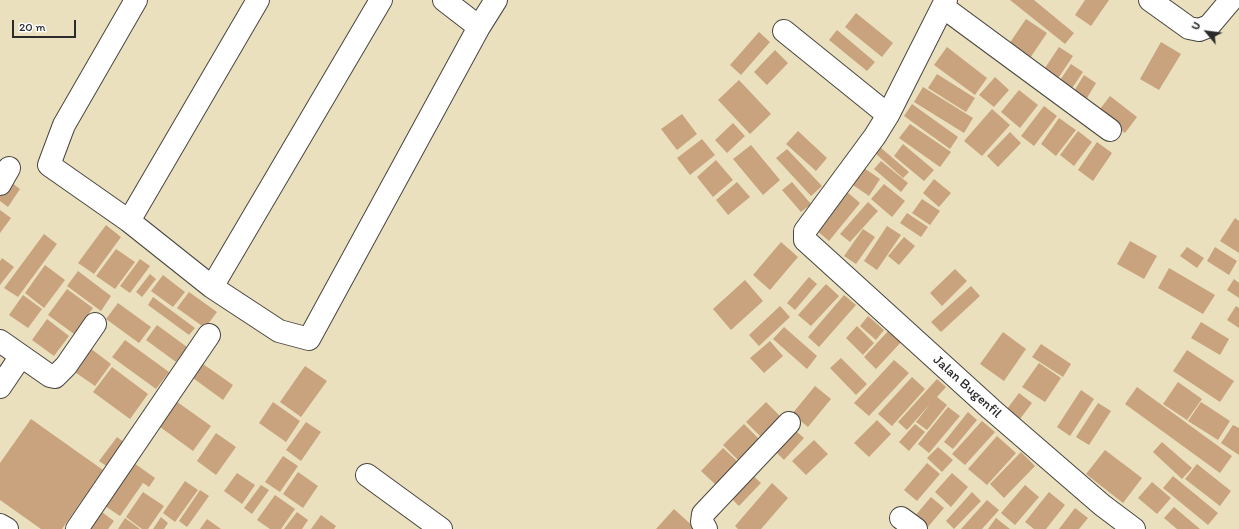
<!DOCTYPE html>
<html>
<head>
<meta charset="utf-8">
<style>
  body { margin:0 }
  #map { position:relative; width:1239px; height:529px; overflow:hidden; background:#eae0bd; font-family:Itim,sans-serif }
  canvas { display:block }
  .north { position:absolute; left:1187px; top:12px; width:40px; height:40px; -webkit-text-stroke:3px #fff; paint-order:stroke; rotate:299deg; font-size:11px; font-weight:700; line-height:16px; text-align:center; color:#2b2b2b }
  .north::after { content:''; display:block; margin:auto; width:14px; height:18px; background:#2b2b2b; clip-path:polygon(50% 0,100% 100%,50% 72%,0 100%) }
  .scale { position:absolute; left:12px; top:20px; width:64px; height:18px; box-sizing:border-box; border:2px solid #2b2b2b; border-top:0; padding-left:5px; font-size:12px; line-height:14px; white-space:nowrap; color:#2b2b2b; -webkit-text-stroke:3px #fff; paint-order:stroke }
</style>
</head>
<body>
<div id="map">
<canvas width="1239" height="529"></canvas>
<div class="north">U</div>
<div class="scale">20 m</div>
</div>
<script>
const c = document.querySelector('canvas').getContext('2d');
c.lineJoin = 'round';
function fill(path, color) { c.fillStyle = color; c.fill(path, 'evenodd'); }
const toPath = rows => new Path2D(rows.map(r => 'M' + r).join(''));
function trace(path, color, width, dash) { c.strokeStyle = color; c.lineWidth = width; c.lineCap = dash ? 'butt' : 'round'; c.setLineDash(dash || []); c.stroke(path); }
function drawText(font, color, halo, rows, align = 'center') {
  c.font = font + ' Itim,sans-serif'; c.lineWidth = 3; c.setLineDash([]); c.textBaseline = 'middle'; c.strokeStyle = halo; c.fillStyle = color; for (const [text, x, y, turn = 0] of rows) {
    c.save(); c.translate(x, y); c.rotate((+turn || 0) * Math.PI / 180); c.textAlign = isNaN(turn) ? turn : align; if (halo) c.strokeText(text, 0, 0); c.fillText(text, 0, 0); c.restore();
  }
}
const building = toPath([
  [1010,0,1034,0,1074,33,1065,44],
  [1085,0,1109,0,1091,26,1075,15],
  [856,13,893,43,882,57,845,27],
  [1026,19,1047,33,1030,58,1009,44],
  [837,30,875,62,867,71,829,40],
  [759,32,770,42,741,75,730,65],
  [1161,42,1181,54,1159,90,1140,79],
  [947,47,987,78,975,95,934,65],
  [1059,47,1073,56,1057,80,1043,71],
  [775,50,788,63,767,85,754,72],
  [1071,64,1083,72,1068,94,1056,86],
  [937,74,975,98,966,112,928,88],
  [1084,75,1096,83,1084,103,1071,96],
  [995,77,1009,90,994,107,979,95],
  [739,80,771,114,750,134,718,100],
  [923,87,973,118,964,133,914,102],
  [1019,90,1038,105,1020,128,1001,112],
  [1110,96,1137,117,1125,133,1097,113],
  [912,104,958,137,950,149,904,116],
  [1044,106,1057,116,1034,146,1021,136],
  [992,109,1010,125,982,156,964,141],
  [682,114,697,134,677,150,661,129],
  [1059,118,1076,130,1056,156,1041,144],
  [733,123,745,136,727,153,715,140],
  [910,124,951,152,940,167,899,138],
  [798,131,827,158,816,171,786,144],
  [1078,131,1092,142,1074,166,1060,155],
  [1010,132,1021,143,998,167,987,156],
  [702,139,715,155,690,175,677,158],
  [1097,142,1112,153,1093,181,1078,170],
  [903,144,934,170,924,181,894,156],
  [751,145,780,180,763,195,733,159],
  [880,147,909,172,903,178,875,153],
  [787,149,822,186,811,196,776,158],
  [716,160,733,180,713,197,697,177],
  [881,161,908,183,901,192,874,169],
  [858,164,880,179,869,196,847,181],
  [934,179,951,193,939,207,923,193],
  [8,180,20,189,8,207,0,201,0,191],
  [737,182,750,197,728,215,716,200],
  [792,182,811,204,801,212,782,190],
  [884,184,905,201,892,217,871,199],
  [847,192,860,203,829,241,816,230],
  [922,199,940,211,930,225,912,213],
  [868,202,878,211,850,242,840,234],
  [0,210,11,218,0,233],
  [907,213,928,227,921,237,900,223],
  [1235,218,1239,221,1239,253,1220,241],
  [106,225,121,237,94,274,78,263],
  [887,226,901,235,877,270,864,261],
  [863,229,875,237,856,264,844,256],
  [44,234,57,244,18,297,4,288],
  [904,237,915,246,899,265,888,256],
  [1130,241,1157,256,1144,279,1117,264],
  [781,242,798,257,770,290,753,275],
  [1187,247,1204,258,1197,268,1180,256],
  [1215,247,1237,261,1229,275,1207,261],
  [116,249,135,262,115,289,96,276],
  [2,258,14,267,0,285,0,261],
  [140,259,150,266,130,293,120,286],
  [45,265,65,280,44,308,25,293],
  [1169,268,1215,295,1203,314,1158,288],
  [955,269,967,281,942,306,930,293],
  [78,271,111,296,101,311,67,286],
  [150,274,156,279,142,297,136,292],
  [163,275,185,292,173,307,151,291],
  [809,277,817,284,795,310,787,303],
  [1234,279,1239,283,1239,298,1227,290],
  [745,280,763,301,731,330,713,309],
  [826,284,839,296,811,326,798,315],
  [971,286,980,296,941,332,931,322],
  [67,289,93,308,74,334,48,315],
  [189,292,217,312,205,328,177,308],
  [23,295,42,309,28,328,9,315],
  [844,295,856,305,819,347,808,337],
  [153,297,195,328,189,335,148,305],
  [118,303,151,327,139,343,106,319],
  [780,306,790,317,759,346,749,335],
  [1236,306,1239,308,1239,328,1227,320],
  [868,316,884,330,876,340,860,326],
  [47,319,69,336,54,356,32,340],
  [1201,322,1229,339,1220,355,1191,338],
  [157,325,187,347,176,362,146,340],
  [857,326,874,343,863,355,846,338],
  [784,327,817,356,807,369,773,339],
  [890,329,903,340,876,369,864,357],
  [1003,332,1026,349,1004,381,980,364],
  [125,340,169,372,156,389,112,357],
  [770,341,783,356,764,373,750,358],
  [1041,344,1071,364,1063,377,1032,357],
  [86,345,111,364,95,386,69,368],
  [1187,350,1234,381,1220,402,1173,371],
  [841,358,867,384,856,395,830,368],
  [894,360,909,373,869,416,854,403],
  [1039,363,1061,378,1045,402,1022,387],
  [203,364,233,385,223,400,193,378],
  [305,366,327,381,301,417,280,402],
  [112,367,148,394,130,419,93,392],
  [912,377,925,389,892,426,878,414],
  [937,379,946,387,937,397,947,405,927,430,916,422,930,404,907,430,898,422],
  [1178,382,1202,399,1187,420,1163,404],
  [815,386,831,399,808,427,792,414],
  [1137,387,1232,456,1220,473,1125,404],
  [1081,390,1094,399,1070,436,1057,427],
  [1019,393,1032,403,1020,419,1007,409],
  [173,399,211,426,193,451,156,424],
  [273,402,300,421,286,442,259,423],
  [766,402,783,419,763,439,746,422],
  [1201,402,1230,421,1218,440,1188,421],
  [1098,403,1111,411,1089,445,1076,437],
  [948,407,960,416,929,453,918,444],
  [968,412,977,420,953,449,944,442],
  [31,419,103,470,62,529,41,529,0,500,0,463],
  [877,420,891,434,869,457,854,443],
  [982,421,995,432,965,465,952,454],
  [306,422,321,432,301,461,286,450],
  [744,424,760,440,739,461,723,445],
  [915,424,925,432,909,451,899,442],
  [1233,425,1239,428,1239,455,1221,443],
  [790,426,804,438,784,460,771,447],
  [216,433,236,447,216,475,197,461],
  [997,436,1016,453,987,485,968,469],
  [117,437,129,446,111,469,99,461],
  [814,440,828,454,806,475,792,461],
  [1162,442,1192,468,1182,479,1153,452],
  [938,447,953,460,942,472,927,458],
  [723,448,738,462,716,485,701,471],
  [1105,450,1142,478,1123,503,1086,474],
  [1021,452,1035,466,1004,498,990,484],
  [283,456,298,466,280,492,265,482],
  [134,463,155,478,149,487,136,478,143,483,120,516,99,502],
  [927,463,940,474,917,501,904,490],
  [1197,464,1231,491,1220,506,1185,479],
  [748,471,761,483,739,506,727,494],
  [298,472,318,486,303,508,283,494],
  [237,473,255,485,242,504,224,491],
  [952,473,968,487,951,507,935,492],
  [1173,476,1218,513,1208,525,1163,488],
  [185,481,198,490,175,522,163,513],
  [1152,482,1171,498,1157,514,1138,498],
  [772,483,788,498,761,529,738,529,735,526],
  [261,485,269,490,252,514,244,508],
  [1025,485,1039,497,1015,525,1001,513],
  [200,490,209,496,187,527,179,521],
  [143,492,164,506,148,529,142,529,126,517],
  [972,492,981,501,954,529,946,521],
  [1049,492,1065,505,1046,529,1034,529,1025,522],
  [275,495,295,509,281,529,270,529,257,520],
  [931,497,944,508,927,528,914,517],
  [987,500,999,510,982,529,961,529],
  [95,507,114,521,108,529,80,529],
  [1174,507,1200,529,1177,529,1164,518],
  [1075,508,1088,518,1079,529,1059,529],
  [674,509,696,529,656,529],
  [297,512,308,520,302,529,284,529],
  [321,515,336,526,334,529,311,529],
  [161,517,168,523,164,529,153,529],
  [125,518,140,529,118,529],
  [996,518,1010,529,988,529],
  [207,519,221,529,200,529]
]);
const street = toPath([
  [136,0,64,125,49,165,129,221,212,287,279,331,309,339,479,27,496,0],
  [444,0,479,27],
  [946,0,888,115,875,136,805,231,805,240,991,409,1102,505,1134,529],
  [1150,0,1189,28,1199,30,1209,26,1231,0],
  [943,7,1110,130],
  [784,31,888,115],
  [0,184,9,168],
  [129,221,258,0],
  [212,287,381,0],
  [0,341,50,376,55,377,66,366,95,324],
  [0,387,21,356],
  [367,475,441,529],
  [901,518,916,529],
  [0,525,7,529],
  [77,529,209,335],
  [706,529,702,522,703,514,789,423]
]);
const streetNames = [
  ["Jalan Bugenfil",967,387,42]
];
fill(building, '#c8a37d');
trace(street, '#484641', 24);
trace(street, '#fff', 22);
drawText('14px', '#2b2b2b', '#fff', streetNames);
</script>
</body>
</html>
